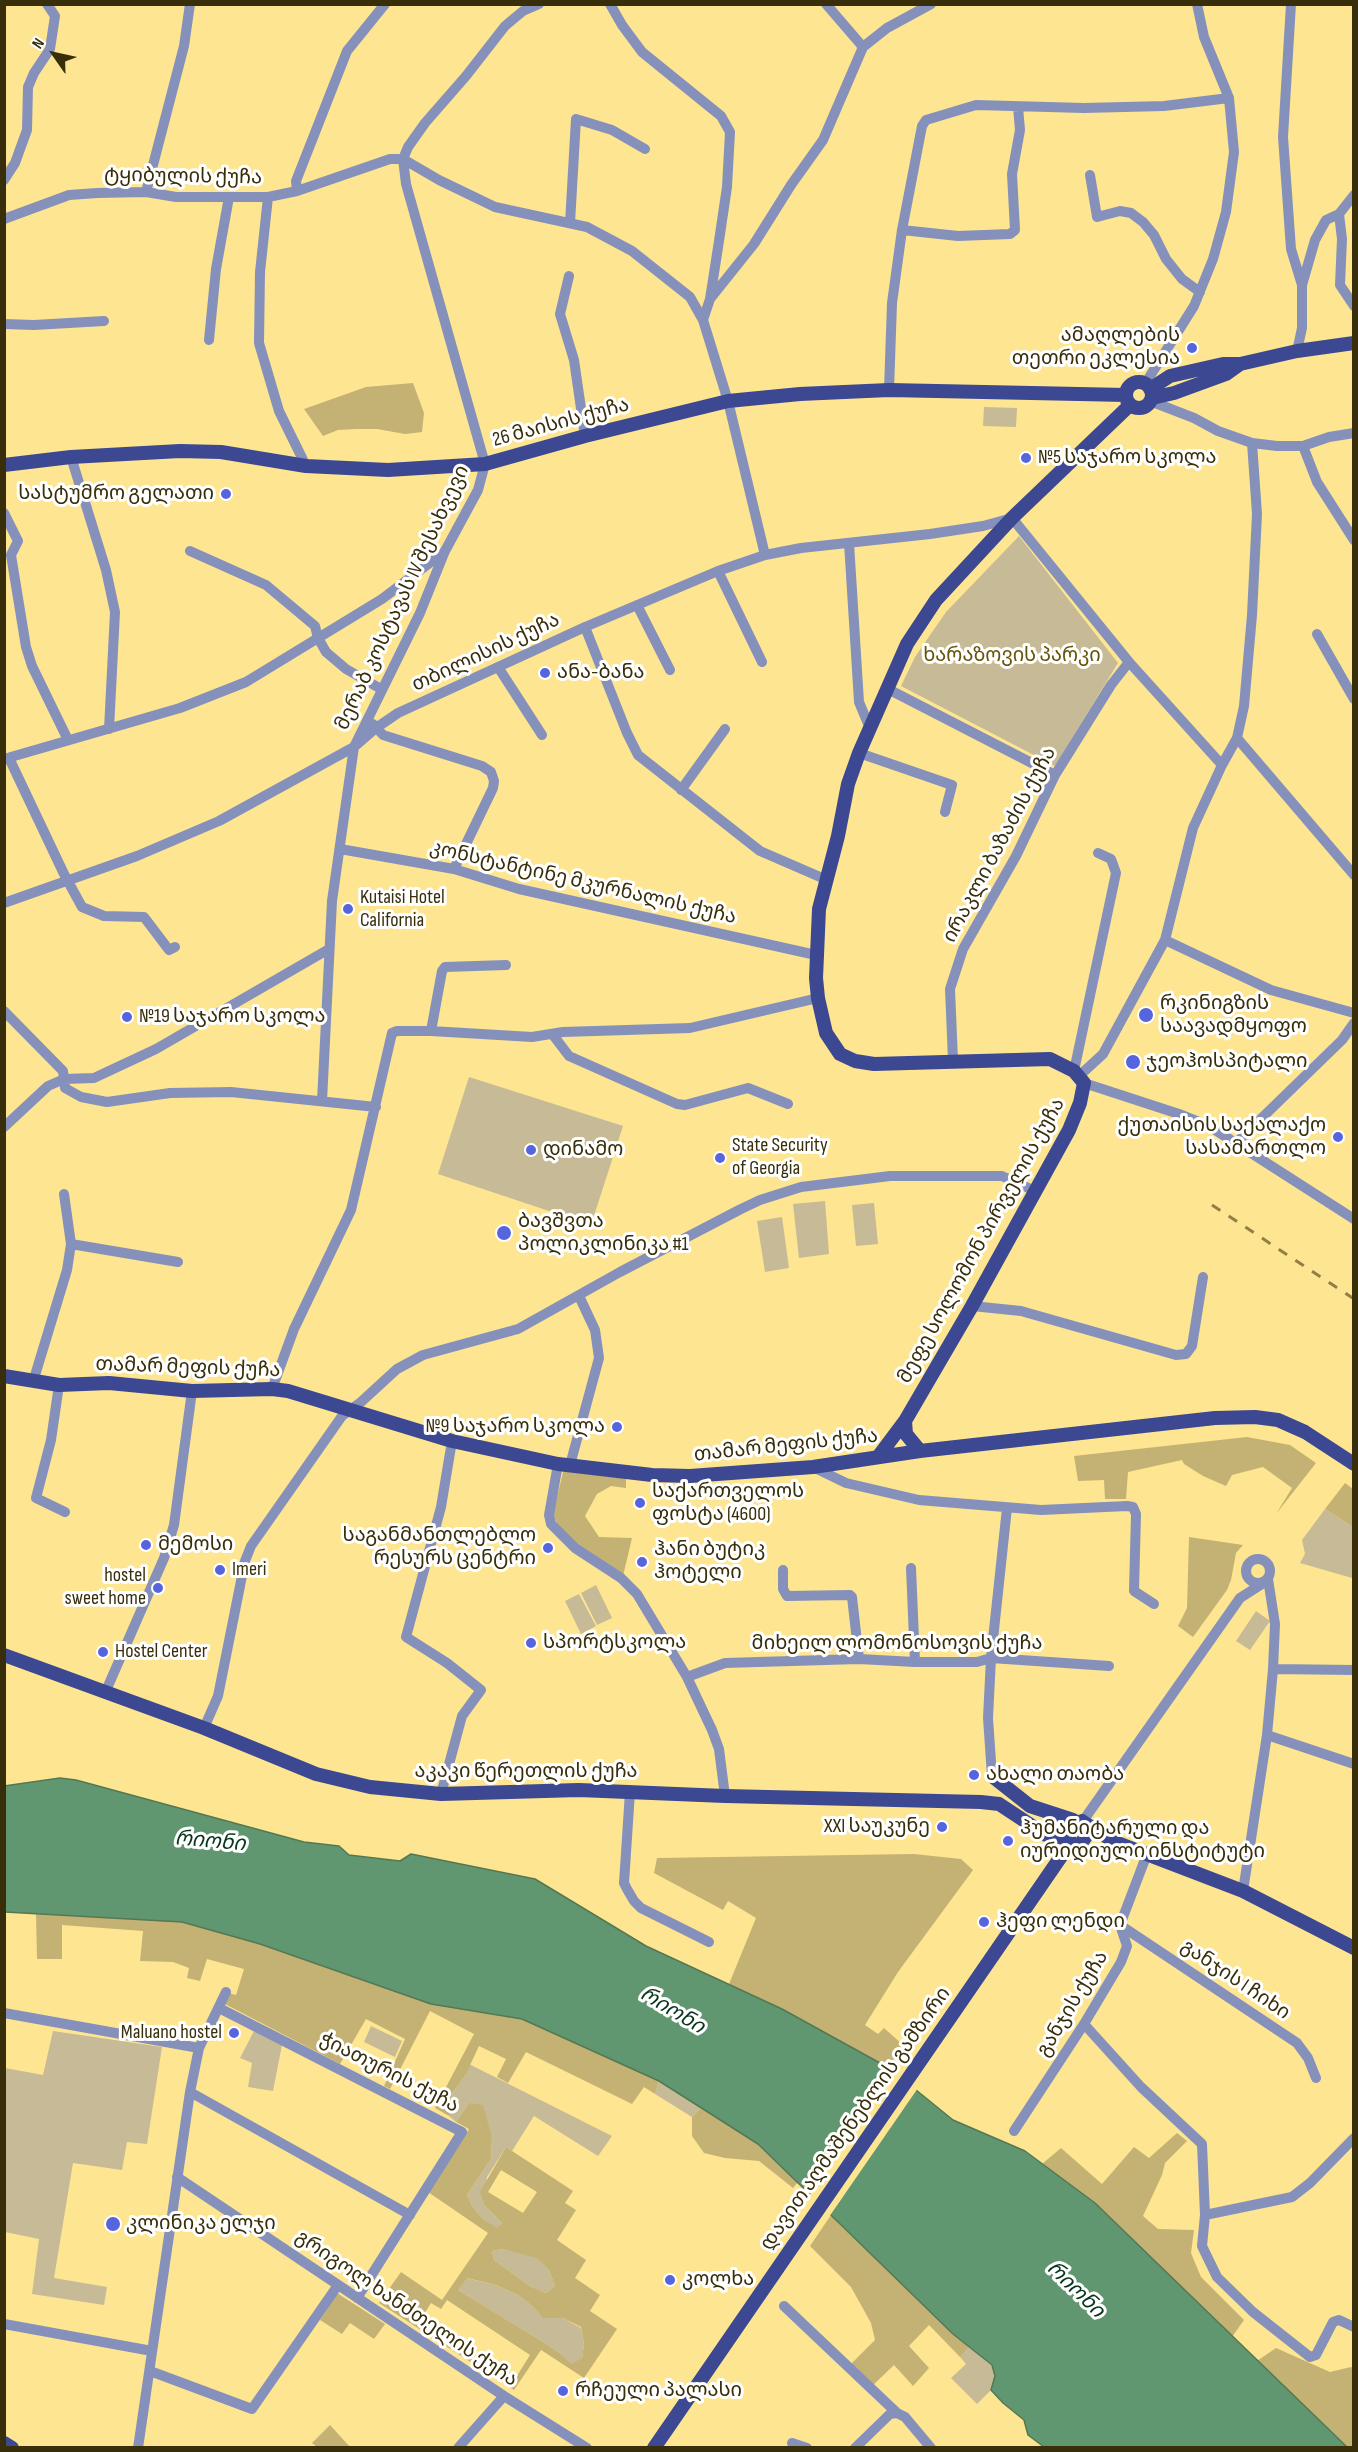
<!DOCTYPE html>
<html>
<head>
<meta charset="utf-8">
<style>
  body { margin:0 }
  #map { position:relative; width:1358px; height:2452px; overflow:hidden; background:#fee591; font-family:"Sofia Sans Condensed",sans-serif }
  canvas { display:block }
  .frame { position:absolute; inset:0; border:6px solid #382e09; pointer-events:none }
  .north { position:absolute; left:24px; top:24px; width:60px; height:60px; -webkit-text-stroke:4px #fff; paint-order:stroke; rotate:304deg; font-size:16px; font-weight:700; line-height:24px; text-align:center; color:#382e09 }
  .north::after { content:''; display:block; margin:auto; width:21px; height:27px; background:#382e09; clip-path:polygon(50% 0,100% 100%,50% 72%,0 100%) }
</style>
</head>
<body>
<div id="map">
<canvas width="1358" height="2452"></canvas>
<div class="frame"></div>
<div class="north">N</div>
</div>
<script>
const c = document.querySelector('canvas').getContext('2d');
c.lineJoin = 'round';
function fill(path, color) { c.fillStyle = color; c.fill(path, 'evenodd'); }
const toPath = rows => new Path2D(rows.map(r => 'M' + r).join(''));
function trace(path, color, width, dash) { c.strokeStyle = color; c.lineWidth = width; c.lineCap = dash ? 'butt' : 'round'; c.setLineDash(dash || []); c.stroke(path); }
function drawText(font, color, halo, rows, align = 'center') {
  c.font = font + ' "Sofia Sans Condensed","Noto Sans Georgian",sans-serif'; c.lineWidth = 6; c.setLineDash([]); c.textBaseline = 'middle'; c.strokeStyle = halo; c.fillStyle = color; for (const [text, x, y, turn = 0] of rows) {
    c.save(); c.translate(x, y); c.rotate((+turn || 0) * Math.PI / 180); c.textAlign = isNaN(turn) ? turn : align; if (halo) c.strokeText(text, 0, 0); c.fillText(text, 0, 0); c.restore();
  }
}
const green = toPath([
  [984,407,1017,408,1016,427,983,426],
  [1019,536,1118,663,1055,766,901,686,915,657,946,612],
  [469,1077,623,1126,591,1225,438,1174],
  [825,1201,829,1254,799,1258,793,1204],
  [874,1203,878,1244,856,1246,852,1205],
  [782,1217,789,1268,765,1272,757,1221],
  [1325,1509,1353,1527,1352,1578,1300,1563,1305,1554,1302,1540],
  [596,1585,612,1618,597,1625,581,1593],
  [579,1594,596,1626,581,1634,565,1601],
  [1256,1611,1270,1621,1250,1650,1236,1641],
  [371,2026,402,2041,395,2057,364,2042],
  [53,2031,162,2047,147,2144,127,2142,122,2170,73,2163,54,2278,107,2287,104,2305,32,2294,39,2239,5,2232,5,2068,43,2075],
  [254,2031,282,2045,273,2091,248,2087,252,2063,240,2058],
  [469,2064,612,2136,598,2156,534,2116,512,2151,506,2147,487,2177,485,2206,502,2223,497,2229,483,2219,472,2206,467,2195,491,2159,492,2138,469,2103,456,2122,449,2116,449,2097,465,2076],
  [659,2081,701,2108,692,2117,655,2094],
  [502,2249,537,2257,549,2270,555,2286,546,2293,530,2286,494,2260,492,2251],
  [466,2278,496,2285,518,2295,532,2306,543,2318,563,2318,581,2328,584,2345,582,2358,571,2365,560,2353,540,2340,458,2290],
  [969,2347,992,2366,995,2376,991,2390,977,2404,951,2378,966,2364,960,2357]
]);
const forest = toPath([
  [413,383,424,413,422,432,405,434,377,429,356,429,338,430,323,436,304,409,366,387],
  [1247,1437,1290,1445,1316,1463,1276,1514,1292,1488,1263,1467,1232,1475,1226,1486,1203,1476,1184,1464,1182,1460,1128,1472,1126,1499,1105,1499,1104,1480,1078,1481,1074,1456],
  [564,1468,626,1477,626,1488,611,1486,597,1494,585,1516,599,1537,632,1538,623,1576,569,1539,558,1527,553,1514],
  [1345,1483,1353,1489,1353,1527,1325,1509],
  [1189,1537,1243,1545,1236,1553,1231,1580,1227,1590,1193,1637,1178,1626,1187,1608],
  [914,1854,961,1859,973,1870,898,1972,865,2025,878,2034,884,2028,902,2044,889,2068,782,2009,729,1984,756,1918,728,1901,723,1910,654,1873,657,1858],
  [36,1914,182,1922,260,1944,431,2004,522,2019,659,2081,655,2094,644,2087,632,2104,526,2052,508,2083,497,2077,506,2059,479,2046,465,2076,449,2097,449,2116,435,2108,474,2034,430,2011,390,2089,384,2086,405,2039,366,2019,340,2064,223,2003,228,1993,236,1995,244,1969,207,1959,200,1981,187,1978,189,1968,173,1962,140,1961,143,1931,62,1925,62,1959,37,1959],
  [469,2103,483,2105,492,2138,491,2159,467,2195,472,2206,483,2219,497,2228,502,2223,485,2206,480,2192,506,2147,573,2191,565,2203,576,2210,557,2240,586,2260,575,2278,600,2295,590,2311,617,2329,584,2378,541,2350,514,2390,379,2303,401,2272,442,2300,488,2233,428,2192,469,2129,456,2122],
  [501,2170,537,2192,523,2213,488,2192],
  [502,2249,537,2258,549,2270,555,2286,546,2293,530,2286,494,2260,492,2251],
  [467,2278,496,2285,518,2295,532,2306,543,2318,563,2318,581,2327,584,2345,582,2358,571,2364,560,2353,540,2340,458,2290],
  [447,2300,530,2355,515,2379,421,2319,431,2303,441,2309],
  [701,2108,758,2144,798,2182,793,2188,759,2161,725,2158,704,2153,692,2136,692,2117],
  [1177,2133,1187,2141,1165,2163,1162,2175,1143,2216,1158,2229,1194,2230,1191,2253,1201,2277,1244,2320,1232,2337,1095,2203,1042,2164,1061,2148,1102,2184,1134,2147,1149,2158],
  [831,2215,969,2347,960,2357,929,2325,909,2346,929,2368,913,2386,894,2365,870,2388,848,2367,875,2340,871,2323,851,2287,810,2246],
  [337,2293,385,2324,374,2339,350,2323,342,2334,320,2320],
  [1276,2348,1330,2372,1351,2367,1353,2368,1353,2447,1347,2447,1257,2361],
  [330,2425,350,2447,317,2447,312,2443]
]);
const water = toPath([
  [60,1778,76,1780,304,1842,339,1846,349,1855,400,1861,411,1854,535,1879,646,1946,782,2009,889,2068,953,2120,1025,2151,1095,2203,1347,2447,1044,2447,1028,2435,1024,2420,1003,2403,991,2390,995,2376,992,2365,953,2334,758,2144,659,2081,522,2019,431,2004,260,1944,182,1922,5,1912,4,1786,60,1778]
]);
const pier = toPath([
  [896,2070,918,2088,829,2217,808,2197]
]);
const minor = toPath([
  [610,4,622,25,642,52,721,116,730,132,727,187,719,241,710,299,703,320,728,401,765,555],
  [826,4,863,47],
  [1291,4,1283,137,1291,249,1302,285],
  [403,159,439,180,495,207,587,227,632,251,690,297,703,320],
  [1090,175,1097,217,1120,211,1131,213,1143,222,1154,235,1166,259,1182,279,1200,292],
  [4,180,15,163,27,130,28,87,34,73,50,49,55,16,47,4],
  [297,191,296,181,347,51,385,4],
  [146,192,184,46,190,4],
  [268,197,260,272,259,343,279,411,306,466],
  [1339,214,1342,239,1340,285,1354,306],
  [4,219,69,195,97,193,146,192,176,197,268,197,297,191,390,159,403,159],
  [570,223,576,119,612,130,645,149],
  [902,230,958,236,1010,234,1015,230,1012,174,1020,130,1018,107],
  [569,276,560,314,574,360,585,436],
  [710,299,754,244,791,185,823,140,863,47,887,28,931,4],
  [4,324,34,325,104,321],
  [209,340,216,269,229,197],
  [1297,351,1302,328,1302,285,1315,240,1326,220,1339,214,1354,195],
  [1145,384,1194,306,1213,259,1226,212,1234,152,1229,98,1204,37,1197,4],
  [889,390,892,303,902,230,922,126,926,120,976,105,1084,108,1164,106,1229,98],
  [1150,401,1194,418,1218,431,1252,443,1277,446,1303,446,1329,437,1354,433],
  [1303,446,1317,482,1354,540],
  [71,457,106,570,115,612,109,729],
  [4,513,18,541,11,555,26,647,32,666,68,740],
  [849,543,859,702,869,726],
  [190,551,266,585,315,626,318,638,326,652,346,669,381,689],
  [718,571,762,662],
  [637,605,670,670],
  [585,627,627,733,638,755,760,851,827,880],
  [1317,634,1354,699],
  [498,667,542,735],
  [886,688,1055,775],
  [373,724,383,735,482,766,491,772,494,781,493,788,454,869],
  [1237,738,1354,875],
  [859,753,952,785,945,812],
  [9,758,64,874,82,907,104,916,144,917,169,950,175,947],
  [4,759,180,708,246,682,382,599,444,552],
  [681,790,725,729],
  [340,849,454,869,519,889,816,955],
  [4,903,137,856,219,821,354,747,376,728,398,713,585,627,718,571,765,555,801,548,930,534,983,526,1012,518,1129,662,1222,765],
  [1165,940,1271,990,1354,1013],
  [4,1011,63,1071,65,1088,81,1097,107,1102,170,1093,231,1092,376,1107],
  [431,1031,442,971,445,967,506,965],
  [553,1035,569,1056,677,1104,685,1105,748,1088,788,1104],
  [953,1060,950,989,963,949,1016,856,1055,775,1111,685,1129,662],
  [1074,1071,1116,873,1111,859,1098,853],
  [1079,1076,1103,1054,1165,940,1193,828,1222,765,1237,738,1244,706,1252,615,1257,514,1252,443],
  [1084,1083,1179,1114,1209,1126,1354,1219],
  [322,1101,332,901,354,747,420,613,445,551,478,490,485,464,406,184,403,159,408,147,425,123,466,76,505,26,523,11,539,4],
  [4,1127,48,1086,64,1079,94,1078,156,1049,329,949],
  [1235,1144,1342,1040,1354,1023],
  [71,1244,178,1262],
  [972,1306,1021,1311,1176,1355,1186,1354,1192,1346,1203,1277],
  [33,1382,67,1270,71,1244,64,1194],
  [59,1385,51,1440,36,1498,65,1512],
  [272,1389,294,1329,351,1210,392,1033,397,1031,431,1031,532,1037,563,1032,690,1028,818,998],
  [558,1464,549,1515,551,1524,575,1548,621,1578,637,1594,687,1677,712,1730,719,1749,725,1796],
  [570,1465,599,1358,595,1330,579,1296],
  [813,1467,846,1483,919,1500,1041,1510,1127,1506,1133,1507,1136,1514,1134,1591,1154,1604],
  '1246 1571a12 12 0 1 1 24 0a12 12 0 1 1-24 0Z',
  [911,1568,915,1662],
  [783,1570,783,1589,787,1596,850,1595,852,1597,859,1659],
  [1273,1669,1354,1670],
  [687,1677,725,1663,859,1659,915,1662,977,1662,991,1658,1109,1666],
  [105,1693,164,1558,174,1525,192,1391],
  [204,1728,218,1696,245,1561,251,1546,342,1416,361,1402,397,1369,423,1355,518,1329,620,1272,741,1209,760,1200,801,1187,890,1176,1002,1176,1035,1191],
  [1267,1735,1354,1764],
  [992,1776,988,1718,991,1658,1007,1508],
  [630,1792,624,1883,627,1889,634,1901,641,1908,709,1942],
  [441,1794,462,1716,481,1690,447,1663,406,1637,441,1507,452,1441],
  [1083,1821,1240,1598,1265,1582],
  [1243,1891,1267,1735,1273,1669,1275,1624,1268,1579],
  [1120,1925,1297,2043,1308,2058,1316,2078],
  [219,2008,462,2132,357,2298],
  [4,2013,199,2048],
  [1084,2024,1141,2087,1202,2144,1205,2215,1202,2246,1217,2277,1253,2312,1310,2357,1316,2355,1333,2322,1339,2320,1354,2327],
  [190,2092,410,2215],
  [1014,2131,1084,2024,1121,1962,1127,1946,1120,1925,1147,1854],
  [177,2177,504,2396,587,2448],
  [1205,2215,1292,2197,1310,2183,1354,2138],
  [784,2306,897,2413,905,2417,931,2448],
  [4,2324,152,2351],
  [150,2371,252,2409,338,2285],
  [792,2443,807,2448],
  [138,2448,190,2092,199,2048,226,1992],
  [458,2448,504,2396],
  [855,2448,890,2414,897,2413]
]);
const major = toPath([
  '1126 395a13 13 0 1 1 26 0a13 13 0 1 1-26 0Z',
  [1150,389,1170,376,1223,364,1240,364,1297,351,1354,343],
  [1152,398,1174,393,1226,374,1240,364],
  [4,465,71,457,180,451,221,452,306,466,388,470,485,464,585,436,728,401,800,394,889,390,1126,395],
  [4,1376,59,1385,109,1383,192,1391,272,1389,288,1391,452,1441,558,1464,652,1475,690,1476,813,1467,920,1451,1215,1418,1255,1417,1278,1420,1305,1432,1354,1464],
  [920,1451,906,1434,905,1421,972,1306,1069,1130,1080,1103,1084,1083,1074,1071,1050,1059,874,1064,855,1061,840,1054,826,1033,818,998,816,978,819,909,838,836,848,784,859,753,907,644,936,600,1012,518,1130,405],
  [878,1457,905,1421],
  [4,1655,204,1728,316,1774,370,1787,441,1794,579,1790,725,1796,981,1802,999,1804,1046,1835,1066,1838,1071,1842],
  [992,1776,1030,1806,1073,1820],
  [1082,1821,1086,1824,1089,1832,1082,1842],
  [1086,1824,1115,1842,1243,1891,1354,1948],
  [4,2443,12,2448],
  [654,2448,1071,1842]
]);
const rail = toPath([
  [1212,1205,1354,1299]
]);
const markers = [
  [1192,348,6,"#5665dc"],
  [1026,458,6,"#5665dc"],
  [226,494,6,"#5665dc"],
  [545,673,6,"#5665dc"],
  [348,909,6,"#5665dc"],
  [1146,1015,8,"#5665dc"],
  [127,1017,6,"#5665dc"],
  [1133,1062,8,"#5665dc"],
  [1338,1137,6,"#5665dc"],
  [531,1150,6,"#5665dc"],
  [720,1158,6,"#5665dc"],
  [504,1233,8,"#5665dc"],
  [617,1427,6,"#5665dc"],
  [640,1503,6,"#5665dc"],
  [146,1545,6,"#5665dc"],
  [548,1548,6,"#5665dc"],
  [642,1562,6,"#5665dc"],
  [220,1570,6,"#5665dc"],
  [158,1588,6,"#5665dc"],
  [531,1643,6,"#5665dc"],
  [103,1652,6,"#5665dc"],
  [974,1775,6,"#5665dc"],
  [942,1827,6,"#5665dc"],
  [1008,1841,6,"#5665dc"],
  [984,1922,6,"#5665dc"],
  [234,2033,6,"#5665dc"],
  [113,2224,8,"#5665dc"],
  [670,2280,6,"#5665dc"],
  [563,2391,6,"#5665dc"]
];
const streetNames = [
  ["ტყიბულის ქუჩა",183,177,1],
  ["26 მაისის ქუჩა",561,423,-15],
  ["მერაბ კოსტავას IV შესახვევი",403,598,-65],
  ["თბილისის ქუჩა",486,653,-25],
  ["ირაკლი ბაზაძის ქუჩა",1000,845,-62],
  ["კონსტანტინე მკურნალის ქუჩა",583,883,13],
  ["მეფე სოლომონ პირველის ქუჩა",982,1241,-61],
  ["თამარ მეფის ქუჩა",188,1368,2],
  ["თამარ მეფის ქუჩა",786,1446,-6],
  ["მიხეილ ლომონოსოვის ქუჩა",897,1644],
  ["აკაკი წერეთლის ქუჩა",526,1772],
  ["განჯის I ჩიხი",1235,1980,34],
  ["განჯის ქუჩა",1073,2004,-59],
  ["ჭიათურის ქუჩა",389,2073,27],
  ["დავით აღმაშენებლის გამზირი",856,2119,-55],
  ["გრიგოლ ხანძთელის ქუჩა",406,2309,34]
];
const poiNames = [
  ["ამაღლების",1180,336,"right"],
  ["თეთრი ეკლესია",1180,359,"right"],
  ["№5 საჯარო სკოლა",1038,458],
  ["სასტუმრო გელათი",214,494,"right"],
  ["ანა-ბანა",557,673],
  ["Kutaisi Hotel",360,898],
  ["California",360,921],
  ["რკინიგზის",1160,1004],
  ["საავადმყოფო",1160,1027],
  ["№19 საჯარო სკოლა",139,1017],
  ["ჯეოჰოსპიტალი",1146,1062],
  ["ქუთაისის საქალაქო",1326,1126,"right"],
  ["სასამართლო",1326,1149,"right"],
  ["State Security",732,1146],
  ["of Georgia",732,1169],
  ["დინამო",543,1150],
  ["ბავშვთა",518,1222],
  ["პოლიკლინიკა #1",518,1245],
  ["№9 საჯარო სკოლა",605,1427,"right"],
  ["საქართველოს",652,1492],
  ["ფოსტა (4600)",652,1515],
  ["საგანმანთლებლო",536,1536,"right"],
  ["რესურს ცენტრი",536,1559,"right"],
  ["მემოსი",158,1545],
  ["ჰანი ბუტიკ",654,1550],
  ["ჰოტელი",654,1573],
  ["Imeri",232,1570],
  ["hostel",146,1576,"right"],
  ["sweet home",146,1599,"right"],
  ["სპორტსკოლა",543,1643],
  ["Hostel Center",115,1652],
  ["ახალი თაობა",986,1775],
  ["XXI საუკუნე",930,1827,"right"],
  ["ჰუმანიტარული და",1020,1829],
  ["იურიდიული ინსტიტუტი",1020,1852],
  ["ჰეფი ლენდი",996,1922],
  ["Maluano hostel",222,2033,"right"],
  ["კლინიკა ელჯი",126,2224],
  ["კოლხა",682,2280],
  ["რჩეული პალასი",575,2391]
];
const parkNames = [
  ["ხარაზოვის პარკი",1012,656]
];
const waterNames = [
  ["რიონი",210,1842,5],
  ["რიონი",672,2011,31],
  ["რიონი",1075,2290,44]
];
fill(green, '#c6bb96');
fill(forest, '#c4b275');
fill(water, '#609771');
trace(water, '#547852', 1.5);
fill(pier, '#fee591');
trace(minor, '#8691bb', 10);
trace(major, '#3c4891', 14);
trace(rail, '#907f45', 3, [10, 10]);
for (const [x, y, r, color] of markers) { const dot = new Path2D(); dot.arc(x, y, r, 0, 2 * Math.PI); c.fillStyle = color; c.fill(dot); trace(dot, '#fff', 2); }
drawText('20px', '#382e09', '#fff', streetNames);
drawText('20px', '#382e09', '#fff', poiNames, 'left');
drawText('20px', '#675509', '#fff', parkNames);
drawText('italic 21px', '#08351b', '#fff', waterNames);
</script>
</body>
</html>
